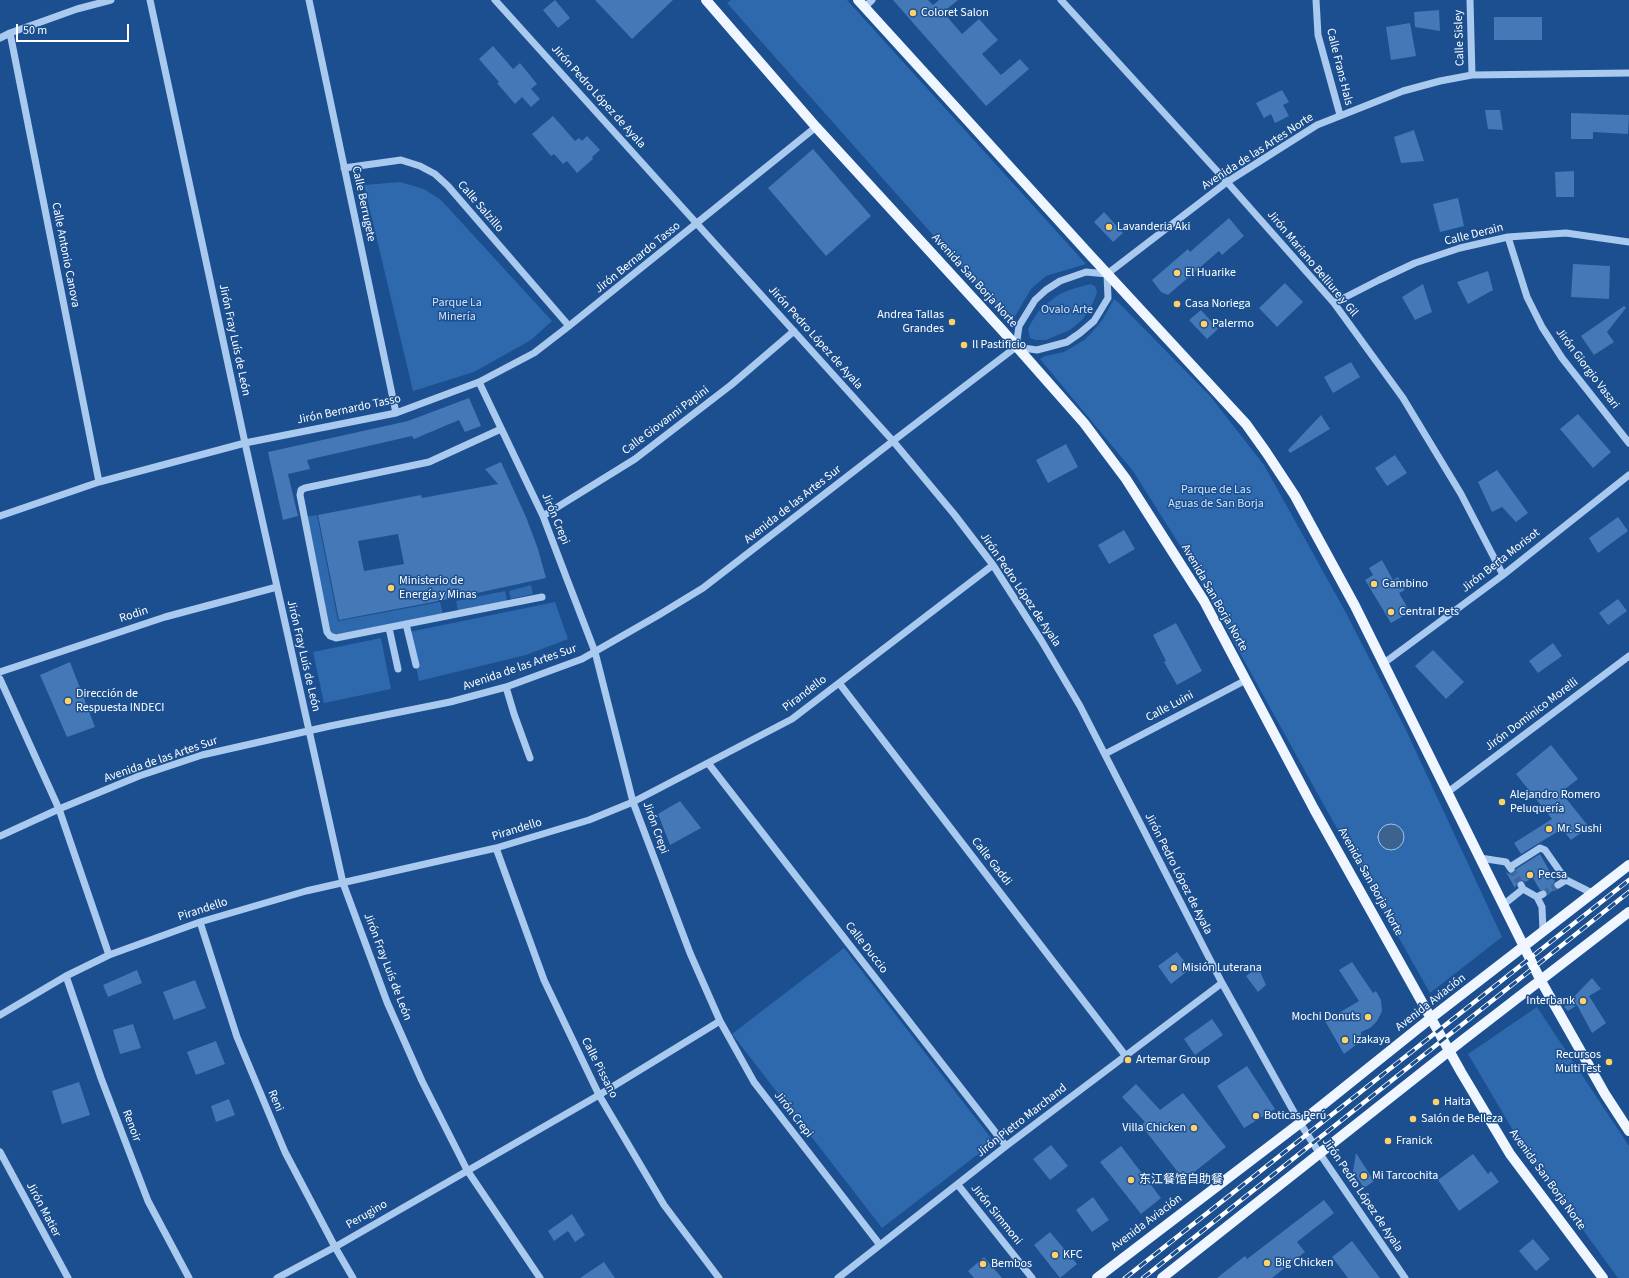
<!DOCTYPE html>
<html>
<head>
<meta charset="utf-8">
<style>
  body { margin:0 }
  #map { position:relative; width:1629px; height:1278px; overflow:hidden; background:#1b4f8f; font-family:"Source Sans 3",sans-serif }
  canvas { display:block }
  .scale { position:absolute; left:16px; top:24px; width:113px; height:18px; box-sizing:border-box; border:2px solid #fff; border-top:0; padding-left:5px; font-size:12px; line-height:14px; white-space:nowrap; color:#fff; -webkit-text-stroke:3px #1b4f8f; paint-order:stroke }
</style>
</head>
<body>
<div id="map">
<canvas width="1629" height="1278"></canvas>
<div class="scale">50 m</div>
</div>
<script>
const c = document.querySelector('canvas').getContext('2d');
c.lineJoin = 'round';
function fill(path, color) { c.fillStyle = color; c.fill(path, 'evenodd'); }
const toPath = rows => new Path2D(rows.map(r => 'M' + r).join(''));
function trace(path, color, width, dash) { c.strokeStyle = color; c.lineWidth = width; c.lineCap = dash ? 'butt' : 'round'; c.setLineDash(dash || []); c.stroke(path); }
function drawText(font, color, halo, rows, align = 'center') {
  c.font = font + ' "Source Sans 3","Noto Sans SC",sans-serif'; c.lineWidth = 3; c.setLineDash([]); c.textBaseline = 'middle'; c.strokeStyle = halo; c.fillStyle = color; for (const [text, x, y, turn = 0] of rows) {
    c.save(); c.translate(x, y); c.rotate((+turn || 0) * Math.PI / 180); c.textAlign = isNaN(turn) ? turn : align; if (halo) c.strokeText(text, 0, 0); c.fillText(text, 0, 0); c.restore();
  }
}
const green = toPath([
  [731,0,847,0,1086,264,1046,276,1031,289,1011,323,727,3],
  [400,182,424,189,441,200,552,321,531,340,474,372,413,391,364,185],
  [1090,284,1095,286,1097,293,1090,309,1082,320,1070,330,1046,340,1036,340,1030,338,1028,329,1031,323,1038,312,1049,302,1058,295,1069,290],
  [1114,299,1119,303,1210,396,1264,465,1345,611,1405,728,1502,937,1430,993,1316,791,1186,555,1133,471,1040,359,1045,356,1064,352,1084,340,1093,331,1103,319],
  [317,515,338,621,440,602,443,614,328,636,304,517],
  [531,585,533,594,511,599,509,591],
  [505,591,507,601,458,611,456,601],
  [555,602,568,639,526,655,419,681,409,632],
  [381,638,391,689,324,703,313,652],
  [844,948,994,1142,882,1228,732,1034],
  [1537,1007,1629,1146,1629,1278,1618,1278,1524,1149,1468,1054]
]);
const water = toPath([
  '1378 837a13 13 0 1 1 26 0a13 13 0 1 1-26 0Z'
]);
const building = toPath([
  [555,0,570,18,558,28,543,10],
  [595,0,673,0,632,39],
  [893,0,928,0,933,5,939,0,958,0,943,12,962,34,979,19,998,40,982,54,1001,75,1020,59,1029,69,986,106],
  [1439,10,1440,31,1415,27,1414,12],
  [1494,17,1542,17,1542,40,1494,40],
  [1410,23,1416,56,1391,60,1386,27],
  [493,46,513,69,520,63,537,84,531,89,540,99,531,107,522,97,515,104,497,83,499,82,479,59],
  [1282,90,1289,102,1283,105,1289,116,1275,123,1271,114,1264,118,1256,103],
  [1485,110,1500,110,1503,130,1488,129],
  [1571,113,1629,115,1628,134,1593,132,1593,139,1571,139],
  [553,116,575,141,579,138,582,141,587,136,600,150,592,157,593,159,577,173,567,161,563,164,554,154,551,156,532,134],
  [1414,130,1424,161,1401,163,1394,137],
  [813,149,871,216,826,256,768,188],
  [1574,171,1574,197,1556,197,1555,172],
  [1458,198,1464,226,1440,232,1433,204],
  [1104,212,1123,233,1113,242,1094,222],
  [1229,218,1244,236,1222,255,1219,251,1168,295,1161,292,1152,280,1188,249,1190,252],
  [1573,264,1610,266,1609,299,1571,297],
  [1488,271,1493,290,1468,304,1457,282],
  [1285,283,1303,302,1277,327,1259,308],
  [1423,284,1432,312,1415,320,1402,297],
  [1624,306,1626,308,1607,332,1614,342,1594,355,1581,336],
  [1201,310,1218,329,1207,339,1189,320],
  [1351,362,1360,377,1333,393,1324,377],
  [469,398,481,426,465,432,459,420,414,439,412,436,307,460,310,469,288,474,298,516,283,520,268,452,408,421],
  [1578,414,1611,452,1593,468,1560,429],
  [1321,415,1330,429,1290,453,1288,450],
  [1066,444,1078,467,1048,483,1036,460],
  [1395,455,1407,473,1387,486,1375,468],
  [501,462,526,517,538,549,546,578,459,597,339,620,318,515,421,495,422,498,498,484,485,469],
  [398,534,404,564,364,571,358,541],
  [1497,470,1528,513,1516,522,1502,507,1492,512,1478,482],
  [1618,517,1628,531,1598,553,1589,538],
  [1124,530,1135,549,1109,564,1098,545],
  [1382,560,1393,580,1398,577,1405,590,1399,593,1410,612,1391,623,1365,580,1373,575,1369,568],
  [1618,599,1627,611,1608,625,1599,613],
  [1176,623,1202,671,1177,685,1164,662,1166,661,1153,635],
  [1553,643,1562,656,1538,673,1529,661],
  [1433,650,1464,682,1446,699,1415,666],
  [70,662,95,727,67,737,40,675],
  [1551,745,1578,779,1561,792,1589,827,1571,840,1562,829,1521,854,1514,843,1552,819,1516,774],
  [680,801,701,828,670,845,658,814],
  [1540,854,1555,881,1553,885,1555,889,1548,894,1545,890,1540,890,1533,878,1525,882,1522,880,1518,881,1515,888,1506,872,1509,874,1514,873,1516,869],
  [1177,952,1190,969,1171,984,1158,966],
  [1352,962,1373,993,1376,991,1381,1000,1382,1011,1377,1021,1370,1028,1361,1032,1361,1041,1344,1054,1325,1021,1359,1001,1339,970],
  [1258,967,1266,985,1258,992,1246,976],
  [137,970,142,983,108,997,103,985],
  [1592,978,1601,989,1589,996,1606,1023,1592,1033,1577,1005,1568,1011,1564,1007],
  [195,980,206,1008,174,1020,163,992],
  [1212,1019,1223,1035,1195,1055,1184,1039],
  [133,1024,141,1048,120,1054,113,1030],
  [216,1041,225,1064,196,1075,187,1052],
  [1247,1066,1275,1109,1244,1128,1217,1086],
  [79,1082,90,1115,62,1124,52,1091],
  [1136,1084,1160,1110,1183,1093,1226,1147,1184,1180,1141,1125,1145,1122,1122,1097],
  [229,1099,235,1115,216,1122,211,1106],
  [1051,1145,1068,1166,1050,1180,1033,1159],
  [1121,1146,1161,1198,1141,1214,1100,1162],
  [1356,1153,1374,1181,1364,1188,1353,1171],
  [1473,1154,1488,1174,1491,1171,1499,1182,1459,1211,1438,1180],
  [1093,1197,1109,1220,1092,1232,1076,1210],
  [1324,1200,1334,1213,1297,1242,1305,1252,1272,1278,1217,1278,1245,1256,1247,1259],
  [572,1214,585,1235,575,1242,568,1231,554,1241,548,1231],
  [1050,1232,1077,1264,1060,1278,1034,1245],
  [1533,1239,1550,1259,1536,1271,1519,1251],
  [1352,1241,1380,1278,1348,1278,1332,1257],
  [984,1257,1002,1278,974,1278,968,1271],
  [604,1262,615,1278,580,1278]
]);
const minorTunnel = toPath([
  [1511,869,1521,885],
  [1543,894,1558,885]
]);
const minor = toPath([
  [150,0,245,443,343,883,387,1002,422,1081,467,1170,540,1278],
  [309,0,396,413],
  [495,0,893,441,954,514,993,565,1041,640,1080,706,1222,983,1300,1123,1320,1154,1405,1278],
  [1061,0,1227,182,1334,303,1403,398,1461,494,1503,575],
  [1316,0,1318,35,1340,115],
  [1470,0,1472,75],
  [865,7,872,0],
  [10,33,99,482],
  [0,38,10,33,77,9,111,0],
  [344,168,401,160,420,166,435,174,448,186,569,326],
  [1508,237,1527,297,1542,327,1562,358,1629,443],
  [1334,303,1379,280,1415,263,1460,248,1508,237,1566,233,1629,242],
  [1016,347,1019,326,1035,300,1046,290,1060,281,1086,272,1107,274,1227,182,1317,125,1403,91,1440,81,1472,75,1629,73],
  [1016,347,1037,350,1067,342,1080,333,1094,321,1108,298,1107,274],
  [479,382,543,516,565,574,595,652,633,802,690,953,720,1021,754,1082,880,1245],
  [501,429,429,462,305,488,301,490,300,495,327,632,330,636,336,638,542,597],
  [0,516,99,482,245,443,396,413,479,382,534,353,569,326,816,127],
  [543,516,635,459,731,385,794,331],
  [406,624,416,665],
  [389,628,398,669],
  [1384,663,1503,575,1629,475],
  [0,672,165,617,277,587],
  [0,679,59,809,109,955],
  [839,683,1125,1055],
  [506,687,514,714,530,758],
  [1105,754,1246,680],
  [708,763,1006,1146],
  [1448,792,1629,656],
  [0,836,59,809,139,776,202,755,330,726,450,702,506,687,582,659,657,616,703,588,893,441,1016,347],
  [496,848,544,980,599,1095,664,1205,719,1278],
  [1480,858,1506,862,1511,869],
  [1510,867,1540,848,1545,850,1566,880],
  [1558,885,1566,880,1592,893],
  [1523,889,1537,897],
  [1543,894,1537,897,1542,907,1543,932],
  [1503,905,1523,889,1521,885],
  [200,922,237,1037,285,1152,335,1247,353,1278],
  [66,976,101,1078,148,1201,189,1278],
  [0,1015,66,976,109,955,200,922,306,891,496,848,589,820,633,802,792,719,993,565],
  [0,1152,68,1278],
  [958,1185,1032,1278],
  [277,1278,335,1247,599,1095,720,1021],
  [838,1278,1006,1146,1222,983]
]);
const major = toPath([
  [706,0,816,127,1002,330,1084,423,1126,479,1204,601,1314,809,1461,1072,1510,1154,1603,1278],
  [858,0,1090,255,1246,424,1266,452,1295,496,1355,606,1541,981,1605,1094,1629,1131],
  [1097,1278,1300,1123,1431,1018,1629,865],
  [1162,1278,1463,1040,1629,912]
]);
const rail = toPath([
  [1125,1278,1629,880],
  [1143,1278,1629,892]
]);
const markers = [
  [913,13,4,"#ffd166"],
  [1109,227,4,"#ffd166"],
  [1177,273,4,"#ffd166"],
  [1177,304,4,"#ffd166"],
  [952,322,4,"#ffd166"],
  [1204,324,4,"#ffd166"],
  [964,345,4,"#ffd166"],
  [1374,584,4,"#ffd166"],
  [391,588,4,"#ffd166"],
  [1391,612,4,"#ffd166"],
  [68,701,4,"#ffd166"],
  [1502,802,4,"#ffd166"],
  [1549,829,4,"#ffd166"],
  [1530,875,4,"#ffd166"],
  [1174,968,4,"#ffd166"],
  [1583,1001,4,"#ffd166"],
  [1368,1017,4,"#ffd166"],
  [1345,1040,4,"#ffd166"],
  [1128,1060,4,"#ffd166"],
  [1609,1062,4,"#ffd166"],
  [1436,1102,4,"#ffd166"],
  [1256,1116,4,"#ffd166"],
  [1413,1119,4,"#ffd166"],
  [1194,1128,4,"#ffd166"],
  [1388,1141,4,"#ffd166"],
  [1364,1176,4,"#ffd166"],
  [1131,1180,4,"#ffd166"],
  [1055,1255,4,"#ffd166"],
  [1267,1263,4,"#ffd166"],
  [983,1264,4,"#ffd166"]
];
const poiNames = [
  ["Coloret Salon",921,13],
  ["Lavanderia Aki",1117,227],
  ["El Huarike",1185,273],
  ["Casa Noriega",1185,304],
  ["Andrea Tallas",944,315,"right"],
  ["Grandes",944,329,"right"],
  ["Palermo",1212,324],
  ["Il Pastificio",972,345],
  ["Ministerio de",399,581],
  ["Energía y Minas",399,595],
  ["Gambino",1382,584],
  ["Central Pets",1399,612],
  ["Dirección de",76,694],
  ["Respuesta INDECI",76,708],
  ["Alejandro Romero",1510,795],
  ["Peluquería",1510,809],
  ["Mr. Sushi",1557,829],
  ["Pecsa",1538,875],
  ["Misión Luterana",1182,968],
  ["Interbank",1575,1001,"right"],
  ["Mochi Donuts",1360,1017,"right"],
  ["Izakaya",1353,1040],
  ["Recursos",1601,1055,"right"],
  ["MultiTest",1601,1069,"right"],
  ["Artemar Group",1136,1060],
  ["Haita",1444,1102],
  ["Boticas Perú",1264,1116],
  ["Salón de Belleza",1421,1119],
  ["Villa Chicken",1186,1128,"right"],
  ["Franick",1396,1141],
  ["Mi Tarcochita",1372,1176],
  ["东江餐馆自助餐",1139,1180],
  ["KFC",1063,1255],
  ["Big Chicken",1275,1263],
  ["Bembos",991,1264]
];
const streetNames = [
  ["Calle Sisley",1460,38,-92],
  ["Calle Frans Hals",1339,67,76],
  ["Jirón Pedro López de Ayala",598,97,48],
  ["Avenida de las Artes Norte",1258,152,-33],
  ["Calle Berrugete",363,204,78],
  ["Calle Salzillo",480,207,49],
  ["Calle Derain",1474,235,-14],
  ["Calle Antonio Canova",65,255,79],
  ["Jirón Bernardo Tasso",638,258,-39],
  ["Jirón Mariano Belliure y Gil",1312,264,50],
  ["Avenida San Borja Norte",974,281,48],
  ["Jirón Pedro López de Ayala",815,338,48],
  ["Jirón Fray Luís de León",234,340,78],
  ["Jirón Giorgio Vasari",1587,369,53],
  ["Jirón Bernardo Tasso",349,410,-12],
  ["Calle Giovanni Papini",666,421,-37],
  ["Avenida de las Artes Sur",793,505,-38],
  ["Jirón Crepi",555,519,67],
  ["Jirón Berta Morisot",1501,561,-38],
  ["Jirón Pedro López de Ayala",1020,590,56],
  ["Avenida San Borja Norte",1214,598,60],
  ["Rodin",134,615,-18],
  ["Jirón Fray Luís de León",303,656,77],
  ["Avenida de las Artes Sur",520,668,-19],
  ["Pirandello",805,694,-37],
  ["Calle Luini",1170,707,-28],
  ["Jirón Dominico Morelli",1532,715,-37],
  ["Avenida de las Artes Sur",161,760,-19],
  ["Jirón Crepi",655,828,70],
  ["Pirandello",517,830,-17],
  ["Calle Gaddi",991,862,52],
  ["Jirón Pedro López de Ayala",1178,874,63],
  ["Avenida San Borja Norte",1370,882,61],
  ["Pirandello",203,910,-18],
  ["Calle Duccio",866,948,52],
  ["Jirón Fray Luís de León",387,967,69],
  ["Avenida Aviación",1431,1003,-38],
  ["Calle Pissano",599,1068,63],
  ["Reni",275,1101,67],
  ["Jirón Crepi",793,1115,52],
  ["Jirón Pietro Marchand",1022,1121,-38],
  ["Renoir",131,1126,69],
  ["Avenida San Borja Norte",1547,1180,54],
  ["Jirón Pedro López de Ayala",1362,1195,56],
  ["Jirón Matier",43,1210,62],
  ["Perugino",367,1215,-30],
  ["Jirón Simmoni",996,1215,51],
  ["Avenida Aviación",1147,1223,-37]
];
const parkNames = [
  ["Parque La",457,303],
  ["Minería",457,317],
  ["Ovalo Arte",1067,310],
  ["Parque de Las",1216,490],
  ["Aguas de San Borja",1216,504]
];
fill(green, '#2e69ad');
fill(water, '#3c6290');
trace(water, '#9cc4f0', 1);
fill(building, '#4478b7');
trace(minorTunnel, '#3d69a0', 7, [7, 3.5]);
trace(minor, '#a9c9ee', 7);
trace(major, '#f0f6ff', 10);
trace(rail, '#fff', 4.5);
trace(rail, '#1b4f8f', 3, [9]);
for (const [x, y, r, color] of markers) { const dot = new Path2D(); dot.arc(x, y, r, 0, 2 * Math.PI); c.fillStyle = color; c.fill(dot); trace(dot, '#1b4f8f', 1.5); }
drawText('12px', '#fff', '#1b4f8f', poiNames, 'left');
drawText('12px', '#fff', '#1b4f8f', streetNames);
drawText('12px', '#cfe3fa', '#1b4f8f', parkNames);
</script>
</body>
</html>
